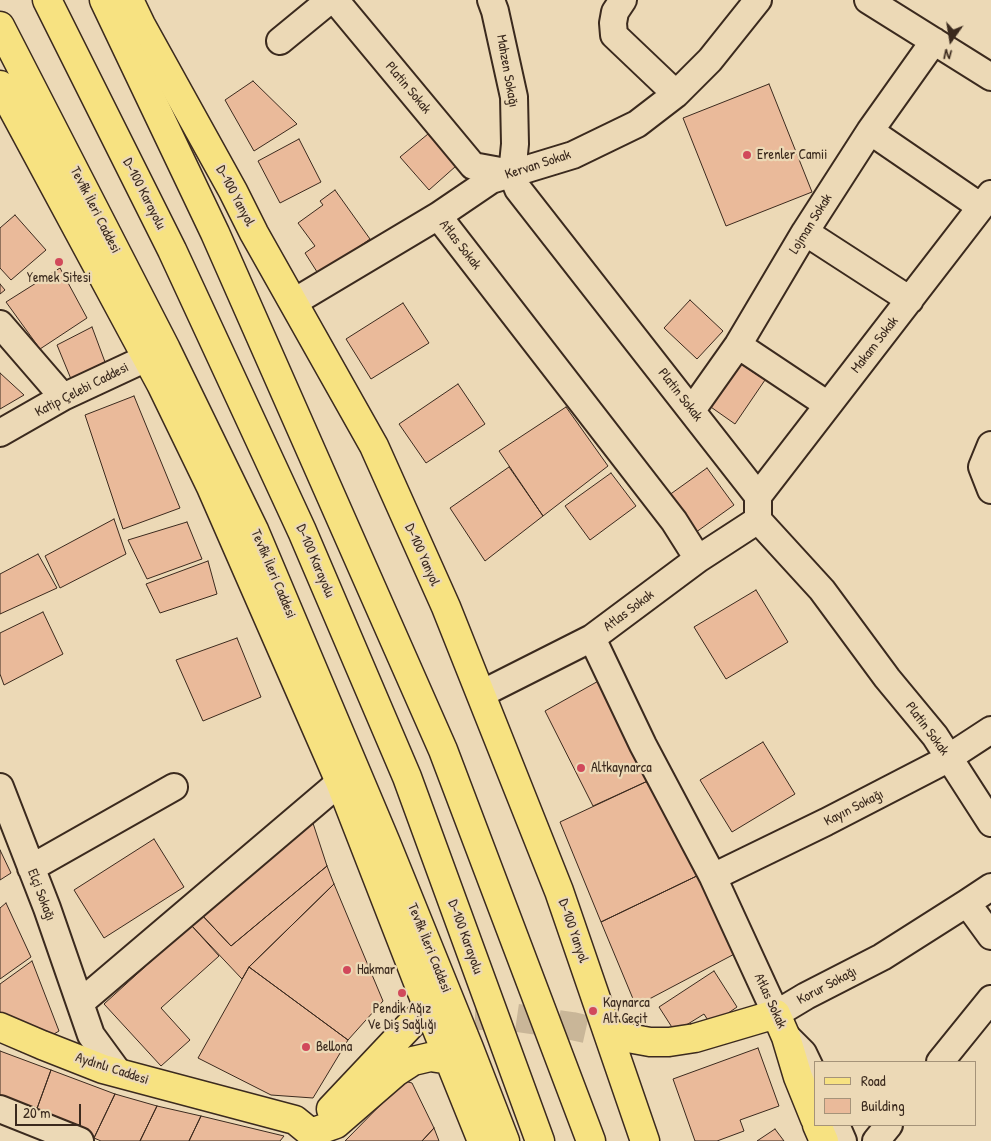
<!DOCTYPE html>
<html>
<head>
<meta charset="utf-8">
<style>
  body { margin:0 }
  #map { position:relative; width:991px; height:1141px; overflow:hidden; background:#ecd9b6; font-family:"Patrick Hand",sans-serif }
  canvas { display:block }
  .legend { position:absolute; left:814px; top:1061px; width:162px; height:65px; box-sizing:border-box; background:#ecd9b6; border:1px solid #a59379; margin:0; padding:6px 9px; list-style:none; font-size:15px; color:#3b2a1e }
  .legend li { display:flex; align-items:center; gap:10px; height:25px }
  .legend b { width:25px; border:1px solid #a59379 }
  .north { position:absolute; left:926px; top:15px; width:50px; height:50px; -webkit-text-stroke:4px #ecd9b6; paint-order:stroke; rotate:193deg; font-size:14px; font-weight:700; line-height:20px; text-align:center; color:#3b2a1e }
  .north::after { content:''; display:block; margin:auto; width:18px; height:22px; background:#3b2a1e; clip-path:polygon(50% 0,100% 100%,50% 72%,0 100%) }
  .scale { position:absolute; left:15px; top:1104px; width:66px; height:22px; box-sizing:border-box; border:2px solid #3b2a1e; border-top:0; padding-left:6px; font-size:15px; line-height:18px; white-space:nowrap; color:#3b2a1e; -webkit-text-stroke:4px #ecd9b6; paint-order:stroke }
</style>
</head>
<body>
<div id="map">
<canvas width="991" height="1141"></canvas>
<ul class="legend">
<li><b style="height:6px;background:#f7e281"></b>Road</li>
<li><b style="height:14px;background:#eaba9a"></b>Building</li>
</ul>
<div class="north">N</div>
<div class="scale">20 m</div>
</div>
<script>
const c = document.querySelector('canvas').getContext('2d');
c.lineJoin = 'round';
function fill(path, color) { c.fillStyle = color; c.fill(path, 'evenodd'); }
const toPath = rows => new Path2D(rows.map(r => 'M' + r).join(''));
function trace(path, color, width, dash) { c.strokeStyle = color; c.lineWidth = width; c.lineCap = dash ? 'butt' : 'round'; c.setLineDash(dash || []); c.stroke(path); }
function drawText(font, color, halo, rows, align = 'center') {
  c.font = font + ' "Patrick Hand",sans-serif'; c.lineWidth = 4.5; c.setLineDash([]); c.textBaseline = 'middle'; c.strokeStyle = halo; c.fillStyle = color; for (const [text, x, y, turn = 0] of rows) {
    c.save(); c.translate(x, y); c.rotate((+turn || 0) * Math.PI / 180); c.textAlign = isNaN(turn) ? turn : align; if (halo) c.strokeText(text, 0, 0); c.fillText(text, 0, 0); c.restore();
  }
}
const building = toPath([
  [253,81,297,124,254,151,225,100,253,81],
  [769,84,812,192,726,226,683,118,769,84],
  [428,134,456,166,429,190,400,157,428,134],
  [299,139,321,182,280,203,258,161,299,139],
  [335,190,370,239,319,275,305,253,315,246,298,223,323,205,320,201,335,190],
  [15,215,46,250,11,280,0,268,0,228,15,215],
  [60,268,87,318,40,349,6,302,60,268],
  [0,284,5,290,0,294,0,284],
  [690,300,723,331,697,359,664,328,690,300],
  [403,303,429,343,371,379,346,339,403,303],
  [92,327,105,362,71,379,57,345,92,327],
  [738,362,765,380,735,424,708,405,738,362],
  [0,373,24,395,0,409,0,373],
  [458,384,485,424,426,463,399,424,458,384],
  [134,396,180,508,123,529,85,415,134,396],
  [566,407,608,466,543,516,499,451,566,407],
  [509,467,543,516,485,561,450,508,509,467],
  [707,468,734,505,692,535,665,498,707,468],
  [611,473,636,506,590,540,565,506,611,473],
  [114,519,126,554,60,588,45,556,114,519],
  [187,522,202,559,147,579,128,540,187,522],
  [38,554,57,588,0,614,0,574,38,554],
  [208,561,217,594,160,613,146,584,208,561],
  [756,590,788,642,726,679,694,627,756,590],
  [43,612,63,654,4,685,0,674,0,633,43,612],
  [237,638,261,697,203,721,176,660,237,638],
  [602,679,652,779,593,806,545,711,602,679],
  [763,742,795,794,732,832,700,780,763,742],
  [652,779,703,873,601,922,560,822,652,779],
  [311,817,327,866,231,946,199,912,311,817],
  [154,839,184,887,104,938,74,890,154,839],
  [0,850,11,873,0,880,0,850],
  [327,866,334,884,249,967,242,979,191,925,202,915,231,946,327,866],
  [703,873,742,950,636,1006,601,922,703,873],
  [334,884,383,1001,348,1040,249,967,334,884],
  [6,903,31,957,0,979,0,908,6,903],
  [191,925,219,956,161,1008,190,1040,161,1066,104,1004,191,925],
  [32,961,59,1031,44,1040,0,1020,0,984,32,961],
  [249,967,348,1040,313,1098,271,1095,198,1058,249,967],
  [714,971,737,1007,711,1025,704,1014,675,1032,659,1007,714,971],
  [758,1048,779,1106,740,1120,744,1131,717,1141,695,1141,673,1079,758,1048],
  [0,1051,51,1070,35,1114,0,1100,0,1051],
  [51,1070,115,1094,94,1138,35,1114,51,1070],
  [404,1081,412,1083,434,1128,422,1141,345,1141,404,1081],
  [115,1094,157,1106,140,1141,101,1141,94,1138,115,1094],
  [157,1106,201,1116,189,1141,140,1141,157,1106],
  [201,1116,284,1136,280,1141,189,1141,201,1116],
  [434,1128,439,1141,422,1141,434,1128],
  [775,1129,784,1141,757,1141,775,1129]
]);
const majorTunnel = toPath([
  [433,1016,504,1016,572,1026,617,1036]
]);
const minor = toPath([
  [335,0,473,166,511,173],
  [491,0,495,11,514,97,515,144,512,174,518,189,758,496,758,520,822,590,887,678,935,736,991,823],
  [623,0,615,12,613,23,614,35,676,94],
  [868,0,991,77],
  [280,41,330,0],
  [870,131,981,207],
  [438,216,674,521,698,559,592,638,643,745,713,877,776,1014,806,996,882,957,967,903,991,887],
  [805,232,910,300],
  [294,302,438,216,491,180,573,155,637,124,676,94,710,60,758,0],
  [0,324,63,397],
  [738,345,828,405],
  [692,410,738,345,805,232,870,131,934,41],
  [0,433,63,397,166,349],
  [991,445,982,467,991,490],
  [758,496,991,194],
  [698,559,758,520],
  [481,694,592,638],
  [0,787,47,908,91,1035,118,1072],
  [31,868,174,787],
  [713,877,826,822,942,762,991,730],
  [967,903,991,936],
  [80,1003,340,782],
  [788,1038,803,1053,815,1078],
  [940,1062,991,999],
  [0,1109,80,1141],
  [836,1125,843,1141],
  [876,1141,889,1125]
]);
const major = toPath([
  [129,0,141,25,233,191,254,233,374,446,446,607,559,891,645,1141],
  [0,26,166,349,254,530,386,843,469,1048,505,1141],
  [0,85,161,384,211,487,340,782,419,985,482,1141],
  [0,1027,42,1045,103,1069,295,1120,311,1133],
  [617,1036,650,1042,669,1042,695,1038,776,1014,786,1037,798,1077,815,1119],
  [331,1109,414,1021],
  [817,1125,824,1141],
  [311,1133,336,1124,396,1072,413,1061,430,1057,450,1060]
]);
const highway = toPath([
  [47,0,172,250,302,531,407,777,540,1141],
  [104,0,215,233,443,750,591,1141]
]);
const markers = [
  [747,155,5,"#d1495b"],
  [59,262,5,"#d1495b"],
  [581,768,5,"#d1495b"],
  [347,970,5,"#d1495b"],
  [402,993,5,"#d1495b"],
  [593,1011,5,"#d1495b"],
  [306,1047,5,"#d1495b"]
];
const streetNames = [
  ["Mahzen Sokağı",507,71,80],
  ["Platin Sokak",408,88,50],
  ["Kervan Sokak",538,165,-18],
  ["D-100 Karayolu",144,194,63],
  ["D-100 Yanyol",235,196,62],
  ["Tevfik İleri Caddesi",95,210,63],
  ["Lojman Sokak",811,224,-58],
  ["Atlas Sokak",460,245,52],
  ["Makam Sokak",875,345,-52],
  ["Katip Çelebi Caddesi",82,390,-27],
  ["Platin Sokak",680,395,52],
  ["D-100 Yanyol",422,555,66],
  ["D-100 Karayolu",315,561,67],
  ["Tevfik İleri Caddesi",273,574,67],
  ["Atlas Sokak",629,611,-37],
  ["Platin Sokak",927,729,53],
  ["Kayın Sokağı",854,808,-27],
  ["Elçi Sokağı",41,895,69],
  ["D-100 Yanyol",573,931,71],
  ["D-100 Karayolu",465,937,70],
  ["Tevfik İleri Caddesi",429,948,68],
  ["Korur Sokağı",827,986,-28],
  ["Atlas Sokak",770,1001,65],
  ["Aydınlı Caddesi",112,1069,18]
];
const poiNames = [
  ["Erenler Camii",757,155],
  ["Yemek Sitesi",59,278,"center"],
  ["Altkaynarca",591,768],
  ["Hakmar",357,970],
  ["Kaynarca",603,1003],
  ["Alt Geçit",603,1019],
  ["Pendi̇k Ağız",402,1009,"center"],
  ["Ve Diş Sağlığı",402,1025,"center"],
  ["Bellona",316,1047]
];
fill(building, '#eaba9a');
trace(building, '#3b2a1e', 1);
trace(majorTunnel, '#c9b698', 28, [28, 14]);
trace(minor, '#3b2a1e', 30);
trace(major, '#3b2a1e', 31);
trace(highway, '#3b2a1e', 31);
trace(minor, '#ecd9b6', 26);
trace(major, '#f7e281', 28);
trace(highway, '#f7e281', 28);
for (const [x, y, r, color] of markers) { const dot = new Path2D(); dot.arc(x, y, r, 0, 2 * Math.PI); c.fillStyle = color; c.fill(dot); trace(dot, '#ecd9b6', 2); }
drawText('14px', '#3b2a1e', '#ecd9b6', streetNames);
drawText('14px', '#3b2a1e', '#ecd9b6', poiNames, 'left');
</script>
</body>
</html>
